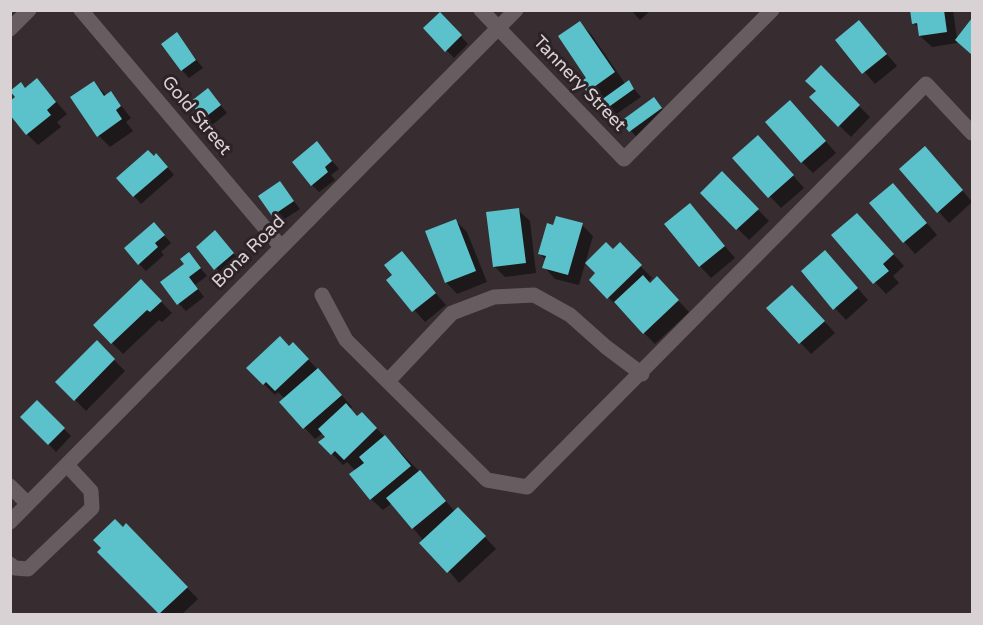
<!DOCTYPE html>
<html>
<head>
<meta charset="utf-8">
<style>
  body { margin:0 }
  #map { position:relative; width:983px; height:625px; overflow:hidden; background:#372d31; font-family:"Varela Round",sans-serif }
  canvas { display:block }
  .frame { position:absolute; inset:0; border:12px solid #d8d2d4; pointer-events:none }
</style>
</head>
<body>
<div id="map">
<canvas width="983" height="625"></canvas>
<div class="frame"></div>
</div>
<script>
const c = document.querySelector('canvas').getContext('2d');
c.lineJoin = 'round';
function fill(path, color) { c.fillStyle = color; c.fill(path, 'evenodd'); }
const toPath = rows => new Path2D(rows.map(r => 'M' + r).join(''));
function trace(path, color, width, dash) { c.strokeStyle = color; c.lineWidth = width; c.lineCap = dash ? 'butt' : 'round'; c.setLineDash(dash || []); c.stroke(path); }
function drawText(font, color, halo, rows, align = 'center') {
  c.font = font + ' "Varela Round",sans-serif'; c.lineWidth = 6; c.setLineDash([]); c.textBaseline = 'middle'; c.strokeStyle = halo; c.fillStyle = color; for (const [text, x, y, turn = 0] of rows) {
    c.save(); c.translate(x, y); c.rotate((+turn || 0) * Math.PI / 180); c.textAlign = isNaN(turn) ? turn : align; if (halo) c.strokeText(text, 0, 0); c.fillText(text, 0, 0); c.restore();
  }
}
const shadow = toPath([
  [631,10,651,10,640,20],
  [912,10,953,10,957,39,972,21,972,55,957,40,957,43,932,47,920,36,919,29,914,23],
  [440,14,468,44,454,58,425,28],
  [859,22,897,66,875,84,837,40],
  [580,23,591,34,626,85,628,82,641,97,612,117,588,91],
  [176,34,203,68,189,78,182,70],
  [821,68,870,117,851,137,811,98,818,91],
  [37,80,67,114,57,122,61,127,38,145,27,134],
  [94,83,107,96,111,93,131,118,126,122,133,131,110,147,99,136],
  [215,98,227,113,212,125,204,118],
  [653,99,668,116,638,139,623,121],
  [801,113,836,153,813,173,802,162],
  [317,143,339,169,331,175,335,180,319,192,312,185],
  [769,148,804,188,781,208,734,158],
  [154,157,164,163,174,175,141,204,118,178],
  [936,159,972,202,949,223,901,169],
  [722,173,769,221,749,240,702,193],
  [280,183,300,209,280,222,273,215],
  [904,196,937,235,915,254,871,203],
  [690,205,735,258,711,278,700,266],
  [518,210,530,221,536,273,505,277,494,266],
  [456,221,467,232,487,282,457,294,446,282],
  [582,225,593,236,579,285,555,279,544,267,546,260,540,254],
  [868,226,904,266,893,276,899,283,886,294,833,236],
  [161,232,171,243,161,252,164,255,146,271,139,264],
  [222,240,240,261,223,276,198,247],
  [620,245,652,278,648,282,650,285,668,290,689,312,655,344,591,280],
  [401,253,446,305,425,322,388,280,394,275],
  [189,254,207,276,195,285,204,297,186,311,179,304],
  [836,263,868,300,846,320,835,308],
  [141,281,172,313,162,322,159,320,123,354,95,326],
  [803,298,835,333,811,354,768,308],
  [97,343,125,371,86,411,58,382],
  [293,344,329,381,352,407,350,409,358,417,362,414,431,483,455,512,469,520,496,549,459,583,392,503,383,510,371,499,356,471,347,462,343,465,321,442,327,437,323,433,315,439,281,402,285,399,278,392,275,395,264,384],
  [37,402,71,436,56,452,22,417],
  [126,525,198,599,182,614,161,614,99,552]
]);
const building = toPath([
  [910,10,944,10,947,32,919,36,917,23,912,24],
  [440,12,462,35,445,52,423,28],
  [972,18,972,55,955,40],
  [859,20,887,54,862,74,835,40],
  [580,21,615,72,587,92,580,82,586,78,558,36],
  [177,32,196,60,181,71,161,44],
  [821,65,860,105,838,127,809,97,816,91,805,81],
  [37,78,56,102,47,110,51,115,26,135,10,115,10,101,15,97,10,91,21,82,25,88],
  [629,80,634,89,603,111,597,103],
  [94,81,104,96,111,91,121,106,116,110,122,119,97,137,70,97],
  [208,88,221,105,203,119,190,102],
  [654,97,662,108,629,132,621,121],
  [790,100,826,141,801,163,765,122],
  [758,135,794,175,768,198,732,158],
  [317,141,332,161,325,167,328,172,311,186,292,162],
  [925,146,963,190,937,213,899,169],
  [148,150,154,156,156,153,168,167,133,197,116,178],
  [722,171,759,209,736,230,700,193],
  [280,181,294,201,272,216,258,196],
  [893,183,927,223,903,243,869,203],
  [690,203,725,246,699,267,664,224],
  [519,208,526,263,493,267,486,212],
  [857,213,894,254,883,264,889,271,873,284,831,235],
  [556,216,583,223,568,275,542,268,546,256,538,254,547,223,553,225],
  [456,219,476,271,445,283,425,231],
  [154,222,165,235,155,243,158,247,138,265,124,248],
  [215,230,234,253,214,270,196,247],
  [606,242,613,249,620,242,642,265,607,299,589,280,595,273,585,263],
  [825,250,858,288,833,310,801,271],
  [402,251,436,293,412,312,386,280,392,275,384,265],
  [189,252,201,268,189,277,198,289,177,305,160,282,184,264,180,259],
  [643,275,650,283,657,276,679,300,643,334,614,302],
  [141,279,162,301,150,312,147,310,111,344,93,325],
  [792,285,825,321,799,344,766,308],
  [280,336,289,346,293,342,309,359,275,391,266,382,263,385,246,368],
  [97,340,115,359,74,401,55,382],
  [318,368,342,395,303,429,279,402],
  [37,400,65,428,48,445,20,417],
  [346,403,357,416,362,412,377,428,344,460,335,451,331,455,318,442,325,437,318,429],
  [385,435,411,466,370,500,349,474,364,463,359,457],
  [420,470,446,501,412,529,386,498],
  [458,507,486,536,447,573,419,543],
  [115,519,123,527,126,523,188,587,159,614,97,552,101,548,93,540]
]);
const minor = toPath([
  [81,10,281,247],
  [481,10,624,159,772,10],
  [10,29,29,10],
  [322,295,346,340,487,480,527,487,926,84,972,133],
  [388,381,452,313,494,297,534,295,570,315,606,347,642,374],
  [10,486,28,504],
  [10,522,516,10],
  [10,564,15,568,28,569,92,508,91,491,67,465]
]);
const streetNames = [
  ["Tannery Street",579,84,46],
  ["Gold Street",196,116,50],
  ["Bona Road",249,252,-45]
];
fill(shadow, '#0007');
fill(building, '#5bc1ca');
trace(minor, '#675c60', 15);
drawText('18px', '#d8d2d4', '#2d2327', streetNames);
</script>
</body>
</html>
